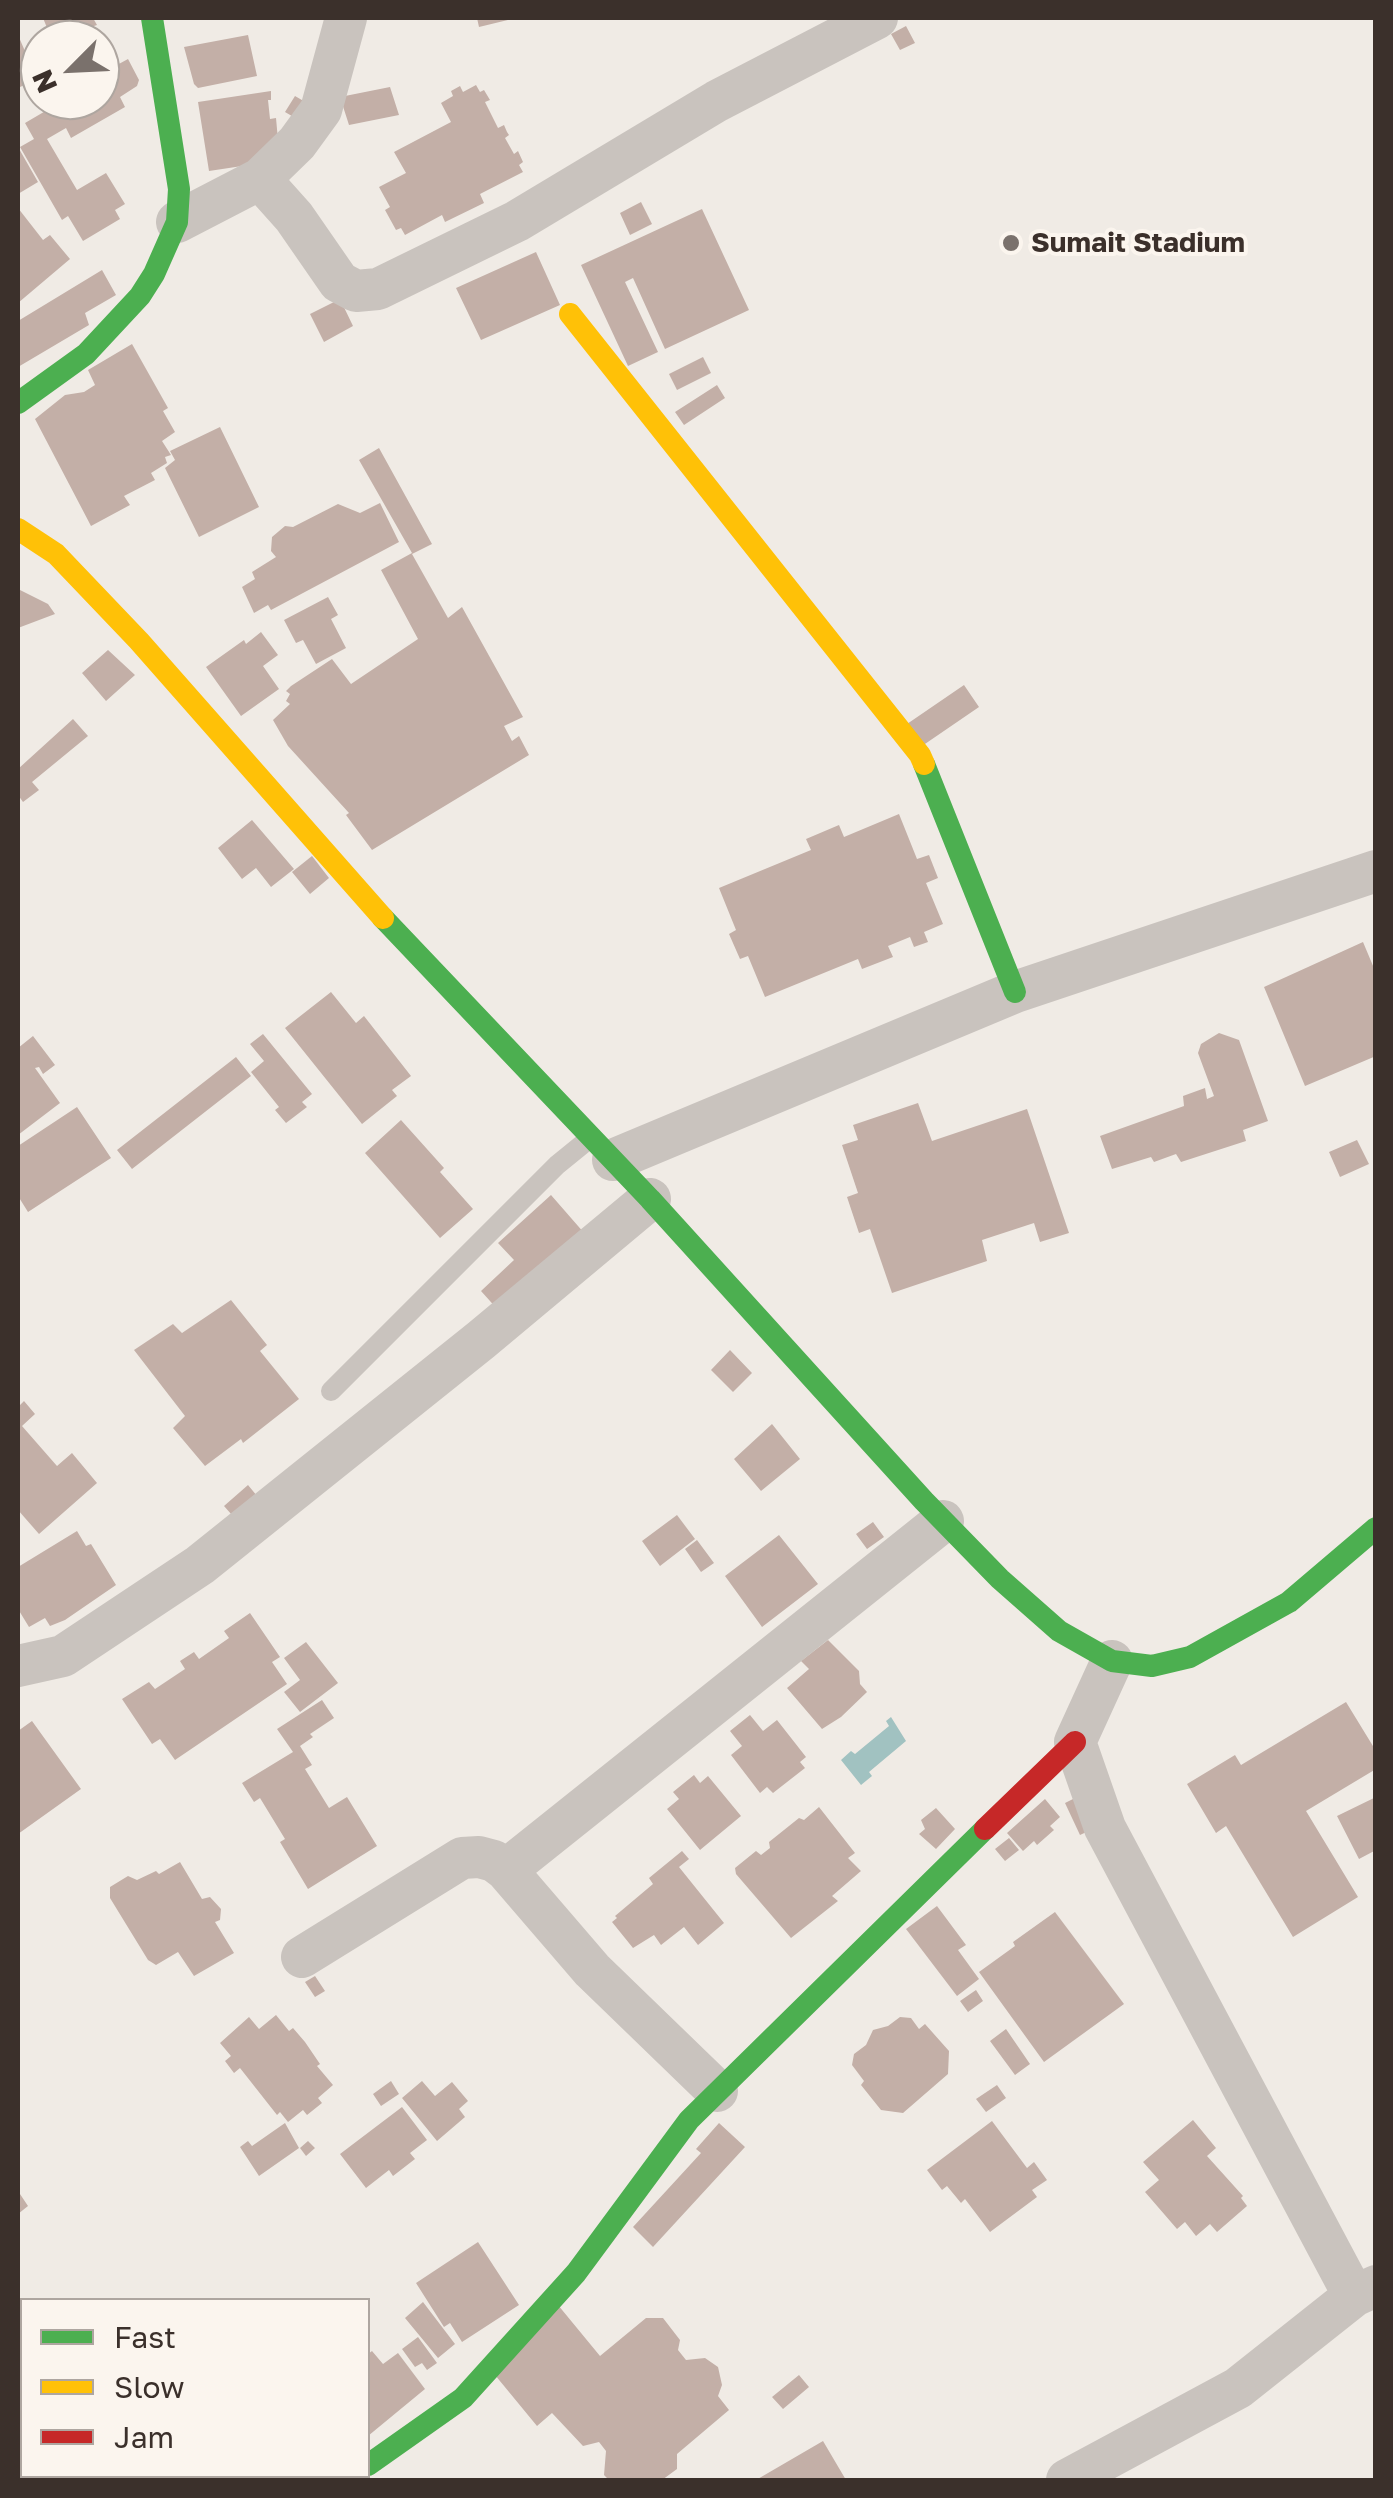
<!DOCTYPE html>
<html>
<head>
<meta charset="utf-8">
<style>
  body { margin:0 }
  #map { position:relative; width:1393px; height:2498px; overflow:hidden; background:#f0ebe5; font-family:"Golos Text",sans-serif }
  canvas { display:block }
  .frame { position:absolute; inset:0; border:20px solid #3b302b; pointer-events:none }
  .legend { position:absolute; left:20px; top:2298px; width:350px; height:180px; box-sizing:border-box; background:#fbf5ee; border:2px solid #aea6a0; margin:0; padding:12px 18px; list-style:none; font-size:30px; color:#3b302b }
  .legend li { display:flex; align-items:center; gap:20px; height:50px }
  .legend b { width:50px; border:2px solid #aea6a0 }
  .north { position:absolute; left:20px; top:20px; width:100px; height:100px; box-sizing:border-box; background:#fbf5ee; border:2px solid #aea6a0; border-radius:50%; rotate:246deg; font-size:28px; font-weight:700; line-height:40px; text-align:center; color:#3b302b }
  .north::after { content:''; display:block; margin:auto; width:35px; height:45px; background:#7a716c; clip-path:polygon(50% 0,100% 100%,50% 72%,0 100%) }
</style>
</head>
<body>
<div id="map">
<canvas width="1393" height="2498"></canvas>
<div class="frame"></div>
<ul class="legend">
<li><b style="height:12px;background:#4caf50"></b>Fast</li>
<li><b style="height:12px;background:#ffc107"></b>Slow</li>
<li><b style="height:12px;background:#c62828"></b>Jam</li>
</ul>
<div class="north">N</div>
</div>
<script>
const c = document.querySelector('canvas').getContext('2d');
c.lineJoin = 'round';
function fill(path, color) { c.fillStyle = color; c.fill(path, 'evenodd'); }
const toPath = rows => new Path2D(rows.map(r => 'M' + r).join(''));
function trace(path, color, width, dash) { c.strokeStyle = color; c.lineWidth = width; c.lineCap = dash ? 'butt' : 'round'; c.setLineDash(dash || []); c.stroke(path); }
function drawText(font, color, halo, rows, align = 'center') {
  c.font = font + ' "Golos Text",sans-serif'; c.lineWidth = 8; c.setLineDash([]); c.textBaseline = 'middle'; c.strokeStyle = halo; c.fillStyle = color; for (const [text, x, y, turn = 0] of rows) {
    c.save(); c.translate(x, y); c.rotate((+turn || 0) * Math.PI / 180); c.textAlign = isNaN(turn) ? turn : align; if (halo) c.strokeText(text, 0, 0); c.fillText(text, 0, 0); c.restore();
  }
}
const water = toPath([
  [891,1717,906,1741,869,1772,872,1776,861,1785,841,1760,851,1751,855,1754,889,1726,886,1721]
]);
const building = toPath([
  [43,18,93,18,97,25,52,40],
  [477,18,512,18,512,19,479,27],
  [906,26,915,43,900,50,891,34],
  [18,35,37,79,18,88],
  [248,35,257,76,198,88,194,84,184,47],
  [128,59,139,80,137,86,120,97,125,107,71,138,66,128,47,139,77,190,106,173,125,204,115,210,120,219,83,241,68,216,62,220,20,147,34,139,25,123,54,106,51,100,100,100,100,69,104,67,106,71],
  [476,85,480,92,484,90,490,100,485,102,498,128,504,125,507,132,509,135,505,138,514,154,518,151,523,162,519,165,523,172,480,194,484,203,445,222,442,215,405,235,401,228,396,230,385,210,390,207,379,187,406,173,394,152,451,122,441,103,453,96,451,91,460,86,463,92],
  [390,87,399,115,349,125,340,97],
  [271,91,271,100,268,100,270,119,276,118,278,140,262,163,209,171,198,102],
  [295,96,307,103,297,119,285,112],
  [18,147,38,182,18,194],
  [641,202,652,224,630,235,620,213],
  [18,208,43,240,50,235,70,259,18,303],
  [702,209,749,310,665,349,633,278,625,282,658,352,628,366,581,265],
  [536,252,560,305,481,340,456,288],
  [102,270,116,295,85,313,89,325,18,367,18,321],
  [340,299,353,326,324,342,310,314],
  [132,344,168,408,163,411,175,432,162,441,171,455,165,457,167,463,151,473,155,480,124,496,130,505,91,526,35,419,65,395,84,392,95,385,88,370],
  [703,357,711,373,677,390,669,374],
  [717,385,725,398,684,425,675,412],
  [220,427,259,507,199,537,165,468,175,460,170,451],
  [379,448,432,544,412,554,448,618,462,607,523,717,504,726,512,741,519,736,529,755,372,850,346,815,349,813,288,746,273,720,290,704,286,701,290,694,286,691,291,686,332,659,351,684,418,639,381,570,412,553,359,460],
  [380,503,399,542,271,610,268,605,254,613,242,587,255,579,252,572,276,557,271,551,272,537,285,526,293,527,338,504,360,513],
  [18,589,48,604,55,614,18,628],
  [328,597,338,615,331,619,346,648,316,664,303,640,296,643,284,620],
  [261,632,278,655,263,666,279,689,241,716,206,667,244,640,246,644],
  [108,650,135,675,106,701,82,673],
  [964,685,979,707,922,746,907,724],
  [73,719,88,736,32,782,39,790,23,802,18,795,18,769],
  [899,814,917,859,929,855,938,878,926,883,943,924,924,932,928,942,914,947,910,937,888,946,893,957,862,969,858,959,765,997,748,956,740,959,729,934,736,930,719,888,811,850,806,839,839,825,844,837],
  [252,820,294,869,271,887,256,868,242,879,218,848],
  [312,856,329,878,310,894,292,872],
  [1363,942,1376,973,1376,1056,1305,1086,1264,987],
  [331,992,356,1023,364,1016,411,1076,392,1090,397,1096,362,1124,285,1028],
  [1219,1033,1239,1040,1268,1121,1243,1130,1246,1141,1181,1162,1176,1154,1154,1162,1151,1157,1112,1169,1100,1136,1184,1106,1183,1096,1205,1088,1207,1099,1214,1096,1198,1053,1201,1044],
  [263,1034,312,1094,302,1102,307,1107,286,1123,275,1110,279,1107,251,1072,264,1061,250,1044],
  [33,1036,55,1065,43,1074,39,1067,35,1068,60,1103,18,1135,18,1048],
  [236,1057,251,1076,132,1169,117,1150],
  [918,1103,932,1141,1027,1109,1069,1233,1040,1242,1034,1223,982,1240,987,1261,892,1293,870,1229,859,1233,847,1197,858,1193,842,1145,858,1140,853,1125],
  [77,1107,111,1158,28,1212,18,1196,18,1146],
  [401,1120,444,1168,440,1172,473,1209,440,1238,365,1153],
  [1357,1140,1369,1164,1340,1177,1329,1152],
  [551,1195,585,1234,499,1311,481,1291,514,1260,498,1243],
  [231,1300,267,1345,260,1351,299,1399,243,1443,241,1439,205,1466,173,1428,185,1416,134,1350,173,1324,182,1333],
  [730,1350,752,1373,733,1392,711,1370],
  [24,1401,35,1414,22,1426,57,1466,72,1453,97,1483,39,1534,18,1510,18,1407],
  [772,1424,800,1459,761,1491,734,1459],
  [248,1485,262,1502,239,1523,224,1506],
  [677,1515,695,1539,660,1566,642,1541],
  [873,1522,884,1537,867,1549,856,1534],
  [77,1531,86,1546,91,1544,116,1585,65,1620,50,1626,45,1618,29,1627,18,1609,18,1567],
  [779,1535,818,1584,762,1627,725,1576],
  [697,1540,714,1563,701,1572,685,1549],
  [250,1613,280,1657,272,1662,287,1684,175,1760,160,1739,152,1744,122,1699,149,1682,155,1689,185,1669,180,1661,194,1652,199,1659,229,1638,224,1631],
  [828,1640,859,1671,860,1684,867,1692,841,1717,822,1729,787,1688,809,1669,801,1661],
  [306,1642,338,1683,300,1712,284,1692,300,1680,284,1658],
  [322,1700,334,1718,310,1734,313,1737,300,1746,312,1765,305,1769,329,1808,347,1797,377,1846,308,1889,280,1842,285,1839,260,1798,254,1802,242,1783,293,1752,277,1729],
  [1346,1702,1376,1751,1376,1769,1306,1811,1358,1897,1293,1937,1226,1826,1216,1833,1187,1784,1235,1755,1241,1765],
  [750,1715,763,1731,777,1720,806,1757,800,1762,805,1768,773,1793,767,1787,760,1793,731,1755,742,1746,730,1731],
  [32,1721,81,1789,18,1834,18,1731],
  [694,1775,700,1783,708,1776,741,1816,700,1850,667,1809,679,1799,673,1792],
  [1079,1796,1095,1828,1080,1835,1065,1803],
  [1376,1797,1376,1850,1359,1859,1337,1816],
  [1045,1799,1060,1817,1050,1826,1054,1830,1037,1845,1034,1841,1023,1851,1007,1833],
  [819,1807,855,1853,848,1858,861,1871,832,1896,838,1901,791,1938,736,1874,735,1868,756,1851,761,1855,770,1848,769,1842,799,1818,804,1820],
  [936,1808,955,1829,936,1849,919,1834,925,1829,921,1820],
  [1009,1838,1019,1850,1005,1861,995,1849],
  [682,1851,689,1859,679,1867,724,1923,698,1945,684,1927,661,1945,654,1935,633,1948,612,1922,617,1918,615,1916,653,1884,649,1878],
  [180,1862,202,1899,210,1897,221,1909,220,1920,215,1922,234,1953,194,1976,178,1952,156,1965,148,1960,110,1898,110,1887,128,1876,137,1880,156,1871,159,1874],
  [937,1906,966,1945,958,1950,979,1979,957,1996,906,1929],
  [1055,1912,1124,2004,1044,2062,979,1972,1015,1946,1013,1942],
  [315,1976,325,1991,315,1997,305,1982],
  [976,1990,983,2001,968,2012,960,2001],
  [276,2015,289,2031,293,2028,305,2042,320,2064,317,2066,333,2085,318,2098,322,2103,307,2115,303,2110,288,2122,280,2112,277,2115,240,2068,234,2073,225,2061,231,2056,220,2043,249,2017,259,2029],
  [900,2017,911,2018,919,2029,925,2024,949,2051,948,2074,903,2113,881,2110,861,2085,864,2081,852,2065,854,2054,866,2045,873,2030,888,2026],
  [1006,2029,1030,2064,1015,2075,990,2041],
  [391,2081,399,2094,381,2106,373,2094],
  [422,2081,435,2096,452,2082,468,2101,459,2109,465,2117,437,2141,402,2098],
  [997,2085,1006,2098,986,2112,976,2099],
  [402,2107,427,2140,410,2153,415,2159,393,2176,389,2170,366,2188,340,2154],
  [1193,2120,1216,2148,1207,2156,1243,2196,1241,2198,1247,2206,1217,2232,1210,2224,1196,2236,1185,2222,1177,2229,1145,2192,1159,2180,1143,2162],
  [992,2121,1027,2168,1034,2162,1047,2180,1032,2190,1037,2197,990,2232,965,2199,961,2203,947,2186,942,2190,927,2170],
  [285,2123,299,2148,259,2176,240,2147,248,2141,252,2146],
  [719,2123,745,2147,653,2247,633,2227,701,2153,696,2149],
  [308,2141,315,2148,306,2156,300,2148],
  [18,2191,28,2206,18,2214],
  [478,2242,519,2305,462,2342,450,2323,444,2327,416,2283],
  [423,2302,455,2344,438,2358,405,2318],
  [558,2305,600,2356,646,2318,663,2318,680,2340,678,2350,686,2360,705,2358,718,2367,722,2385,718,2396,729,2410,677,2454,677,2469,662,2480,651,2478,609,2480,604,2475,606,2451,599,2442,583,2446,552,2413,537,2426,495,2375],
  [418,2337,437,2363,427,2370,422,2363,415,2367,402,2349],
  [372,2351,383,2364,398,2353,425,2389,368,2436,368,2354],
  [799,2375,809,2387,783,2409,772,2397],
  [823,2441,846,2480,756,2480]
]);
const lane = toPath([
  [331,1391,557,1165,589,1139]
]);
const street = toPath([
  [260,179,294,217,339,282,356,291,378,289,517,221,717,101,877,18],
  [177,222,260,179,297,143,321,110,346,18],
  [613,1160,1015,992,1376,871],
  [1112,1661,1075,1742,1105,1828,1354,2296,1376,2286],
  [18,1666,63,1656,200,1565,481,1340,650,1199],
  [506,1870,943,1521],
  [302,1957,462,1858,479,1857,494,1861,506,1870,592,1970,717,2091],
  [1067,2480,1238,2388,1354,2296]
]);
const fast = toPath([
  [18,403,86,354,140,296,154,274,177,222,179,189,152,18],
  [924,764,1015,992],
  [383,918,650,1199,924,1501,1000,1579,1059,1631,1112,1661,1152,1666,1190,1657,1289,1602,1376,1528],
  [368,2465,463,2398,576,2273,689,2120,985,1829]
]);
const slow = toPath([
  [570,314,920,755,924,764],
  [18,529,56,554,139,641,383,918]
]);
const jam = toPath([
  [985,1829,1075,1742]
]);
const markers = [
  [1011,243,10,"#7a716c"]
];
const poiNames = [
  ["Sumait Stadium",1031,243]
];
fill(water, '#a1c2c1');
fill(building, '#c3afa7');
trace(lane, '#c9c3be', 20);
trace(street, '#c9c3be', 42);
trace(fast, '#4caf50', 22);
trace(slow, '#ffc107', 22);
trace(jam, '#c62828', 22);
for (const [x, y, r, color] of markers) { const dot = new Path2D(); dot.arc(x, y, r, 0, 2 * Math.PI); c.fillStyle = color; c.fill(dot); trace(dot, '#fbf5ee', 4); }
drawText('bold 28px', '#3b302b', '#fbf5ee', poiNames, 'left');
</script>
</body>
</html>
